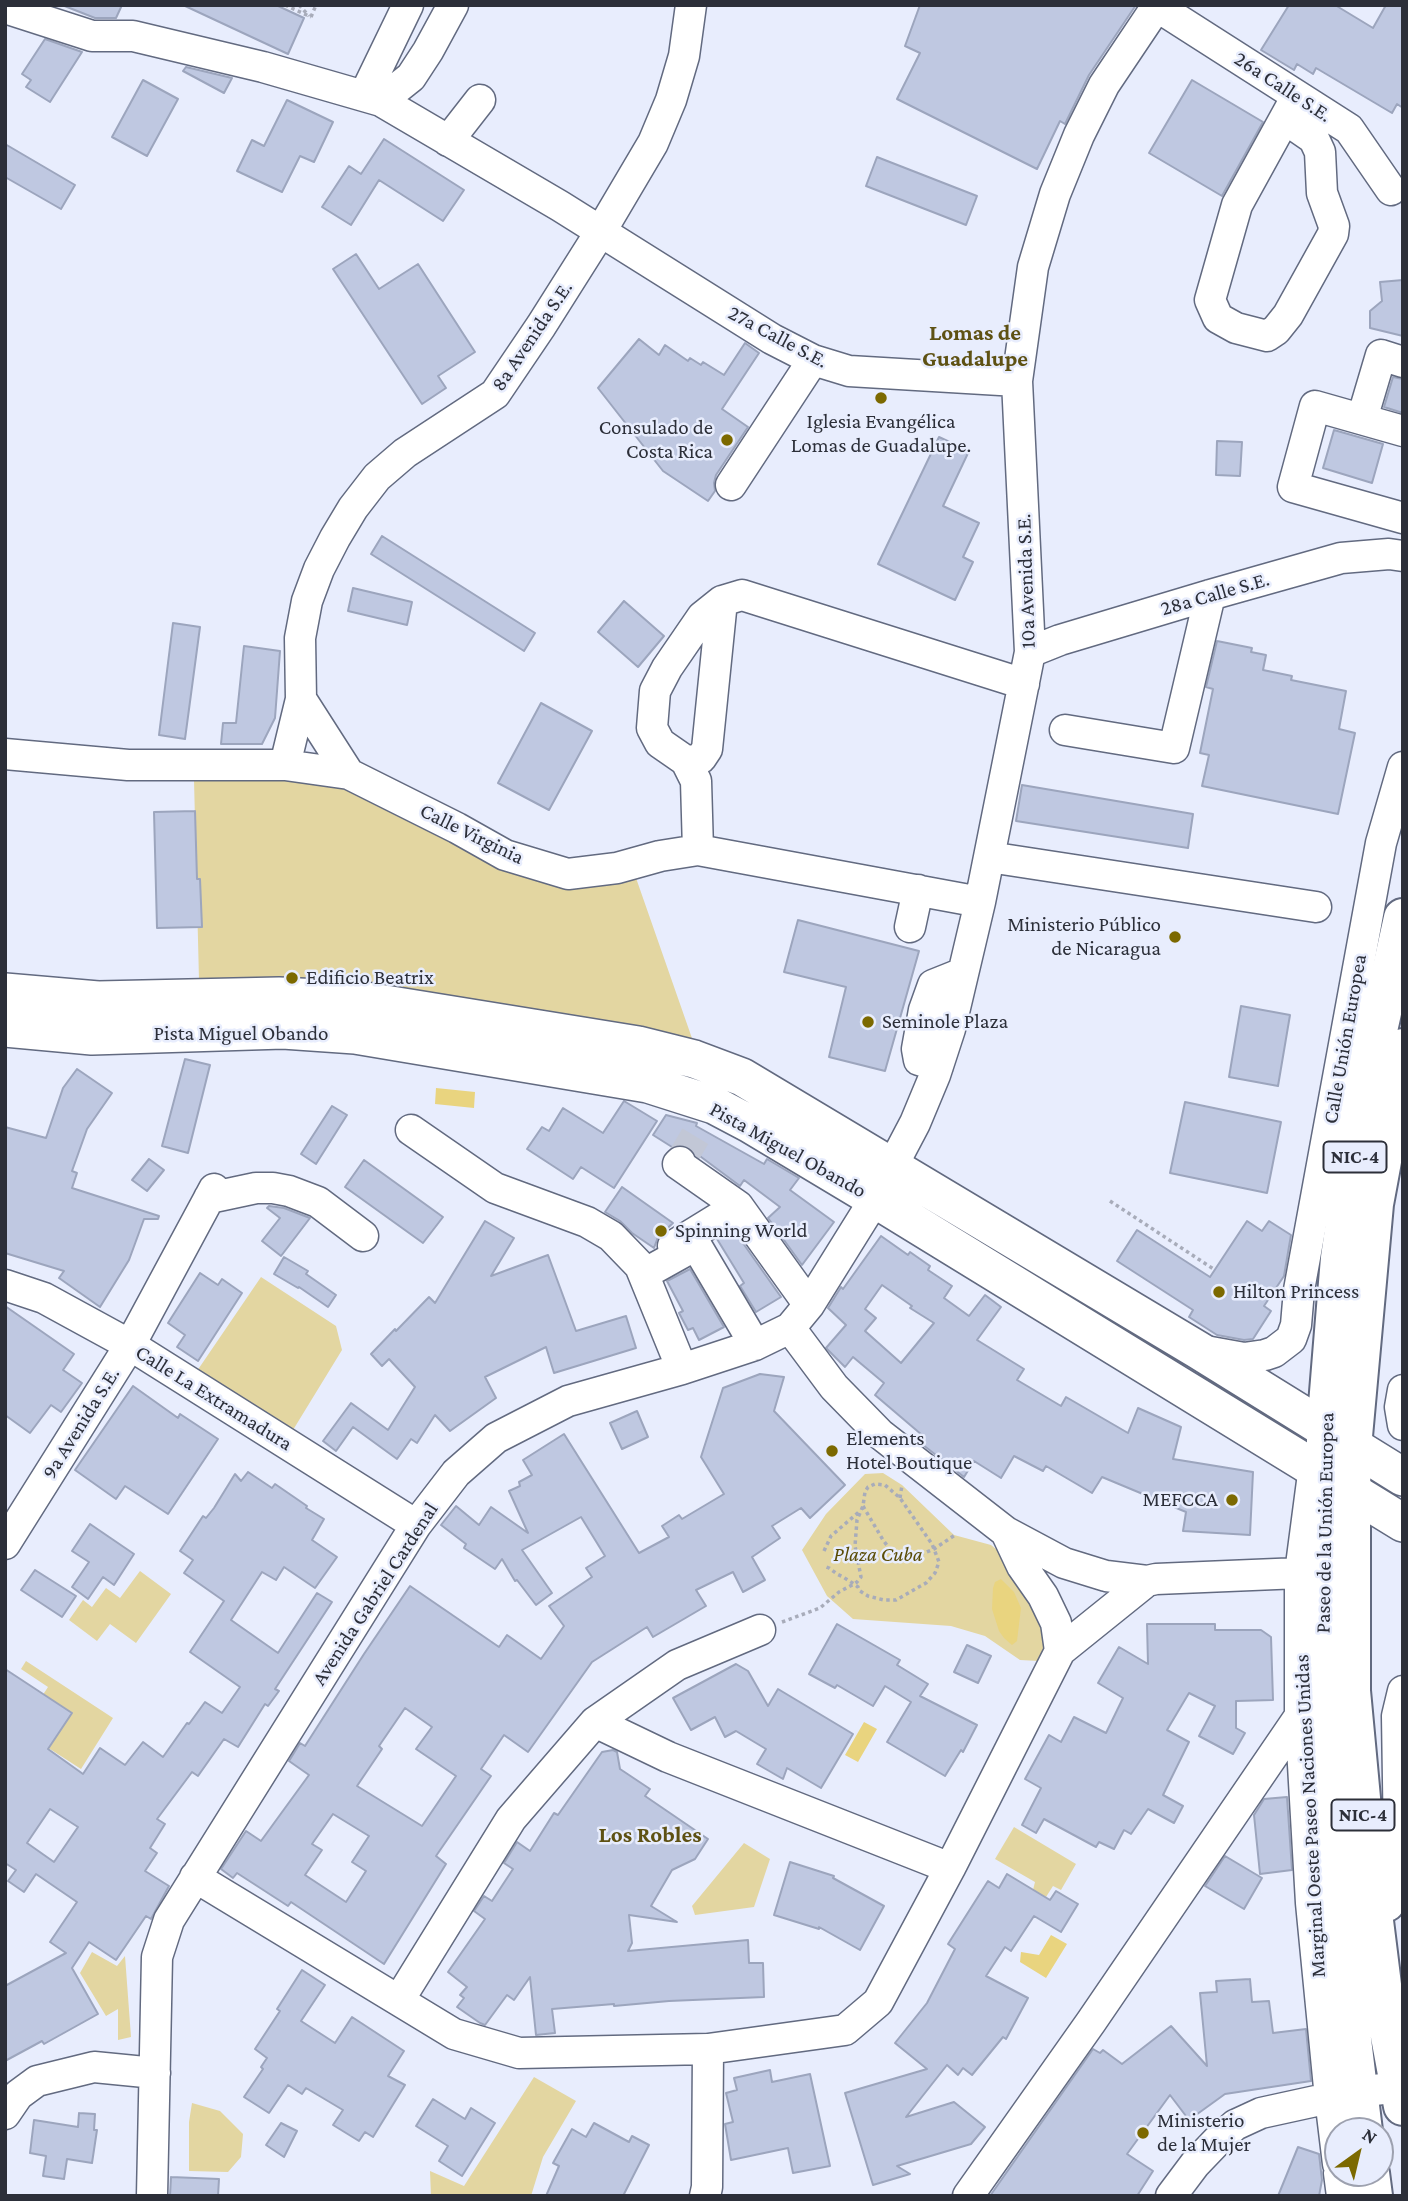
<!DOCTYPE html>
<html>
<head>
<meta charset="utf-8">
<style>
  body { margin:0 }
  #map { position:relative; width:1408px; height:2201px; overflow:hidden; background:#e8edfd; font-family:"Crimson Pro",serif }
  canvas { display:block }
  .frame { position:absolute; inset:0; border:7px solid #2c2f39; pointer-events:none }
  .north { position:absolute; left:1324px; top:2117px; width:70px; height:70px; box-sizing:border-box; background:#e8edfd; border:2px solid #9da1af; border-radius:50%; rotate:34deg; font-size:19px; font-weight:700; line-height:28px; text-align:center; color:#2c2f39 }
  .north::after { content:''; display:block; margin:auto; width:24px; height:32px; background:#7c6900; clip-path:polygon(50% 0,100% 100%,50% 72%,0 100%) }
</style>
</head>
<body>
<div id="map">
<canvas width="1408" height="2201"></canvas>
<div class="frame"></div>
<div class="north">N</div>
</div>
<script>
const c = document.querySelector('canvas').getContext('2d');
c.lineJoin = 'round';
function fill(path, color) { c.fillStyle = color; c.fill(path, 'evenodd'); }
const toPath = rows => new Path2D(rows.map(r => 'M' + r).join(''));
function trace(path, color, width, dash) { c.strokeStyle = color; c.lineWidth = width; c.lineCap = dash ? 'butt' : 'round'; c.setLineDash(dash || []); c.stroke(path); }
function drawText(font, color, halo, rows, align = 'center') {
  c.font = font + ' "Crimson Pro",serif'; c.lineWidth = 5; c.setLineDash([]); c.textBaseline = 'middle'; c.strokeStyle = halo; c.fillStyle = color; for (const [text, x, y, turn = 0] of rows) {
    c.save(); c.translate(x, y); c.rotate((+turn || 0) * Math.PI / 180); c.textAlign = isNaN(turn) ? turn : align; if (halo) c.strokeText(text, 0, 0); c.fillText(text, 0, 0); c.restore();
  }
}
const green = toPath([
  [306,777,350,785,504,865,636,878,694,1044,199,980,194,780],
  [261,1277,336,1326,342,1350,293,1430,197,1371],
  [883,1473,902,1485,954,1535,991,1545,1007,1558,1058,1639,1039,1661,1020,1660,985,1636,951,1626,853,1619,827,1596,802,1550,826,1514,865,1474],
  [140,1571,171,1594,136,1643,110,1624,97,1641,69,1620,83,1600,92,1607,106,1588,120,1598],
  [26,1661,113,1718,81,1769,5,1720,33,1710,48,1687,21,1669],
  [1014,1827,1076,1864,1061,1890,1053,1886,1046,1897,1033,1890,1035,1882,995,1859],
  [744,1843,770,1859,754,1907,695,1915,692,1906],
  [92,1952,117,1966,125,1956,131,2037,118,2040,118,2009,106,2016,80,1973],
  [534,2077,576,2101,543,2157,531,2196,431,2196,430,2171,464,2186],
  [192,2103,220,2111,243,2134,241,2157,228,2172,189,2171,189,2122]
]);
const water = toPath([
  [436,1088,475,1092,474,1108,435,1104],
  [1001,1579,1014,1592,1021,1608,1017,1641,1012,1645,1004,1638,999,1631,992,1609,993,1588,995,1582],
  [864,1722,877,1729,858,1762,845,1755],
  [1051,1935,1067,1944,1046,1978,1020,1962,1021,1952,1039,1955]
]);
const building = toPath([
  [62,5,122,5,116,18,95,18,62,5],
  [183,5,276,5,304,18,288,54,183,5],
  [920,5,1136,5,1089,75,1065,124,1060,121,1037,169,897,99,920,53,905,46,920,5],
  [1289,5,1335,5,1373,28,1386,5,1403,5,1403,108,1397,104,1392,113,1316,68,1313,74,1297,64,1294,70,1261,50,1289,5],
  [45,39,82,52,50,102,26,87,31,80,22,74,45,39],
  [186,67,232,78,224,93,183,71,186,67],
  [143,80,178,99,147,156,112,137,143,80],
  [1192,80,1263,122,1222,196,1149,153,1192,80],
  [287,100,333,122,314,162,300,156,282,192,237,171,252,140,264,146,287,100],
  [384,139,464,190,443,221,379,180,351,225,322,207,349,166,361,174,384,139],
  [5,144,75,185,61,209,5,177,5,144],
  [877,157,977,196,966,225,866,186,877,157],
  [356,254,379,289,418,264,475,352,438,376,446,388,422,404,333,269,356,254],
  [1403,280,1403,336,1370,328,1370,311,1382,301,1380,282,1403,280],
  [639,339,659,355,665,345,688,361,690,358,701,365,703,362,724,375,745,343,759,353,722,409,748,427,716,475,714,483,715,491,708,501,663,471,598,388,639,339],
  [1393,377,1403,379,1403,413,1384,407,1393,377],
  [1334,430,1383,444,1372,483,1323,468,1334,430],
  [939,437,969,451,943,506,979,523,963,557,973,562,955,600,878,564,939,437],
  [1217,441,1242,442,1240,476,1216,475,1217,441],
  [382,536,535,633,524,651,371,554,382,536],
  [353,588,412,602,407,625,348,611,353,588],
  [624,601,664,636,638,667,598,632,624,601],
  [173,623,200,627,185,739,159,735,173,623],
  [1217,641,1252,648,1251,652,1266,655,1263,670,1292,676,1291,680,1346,691,1339,729,1355,733,1338,814,1202,786,1209,755,1200,753,1213,689,1206,687,1217,641],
  [244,646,280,651,275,718,262,744,221,744,223,723,236,723,244,646],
  [541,703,592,731,549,810,498,783,541,703],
  [1022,785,1193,814,1188,848,1016,821,1022,785],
  [195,811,197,879,200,879,202,927,157,928,154,812,195,811],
  [798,920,919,951,885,1071,829,1057,846,987,784,972,798,920],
  [1241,1006,1290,1015,1278,1086,1229,1077,1241,1006],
  [185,1059,210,1065,188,1153,162,1146,185,1059],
  [77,1069,112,1093,87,1129,72,1171,77,1173,72,1188,159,1216,158,1219,144,1219,129,1260,100,1307,59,1278,64,1271,5,1253,5,1127,46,1138,63,1088,77,1069],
  [624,1101,657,1121,614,1188,581,1167,573,1179,527,1149,542,1127,549,1131,563,1108,603,1133,624,1101],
  [1185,1102,1281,1122,1267,1193,1170,1173,1185,1102],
  [332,1106,347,1115,316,1164,301,1154,332,1106],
  [666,1115,697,1123,696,1126,764,1164,767,1159,799,1178,790,1190,834,1222,802,1265,768,1218,780,1207,744,1180,740,1186,685,1145,672,1147,653,1135,666,1115],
  [149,1159,164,1170,147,1191,132,1180,149,1159],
  [364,1160,443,1217,423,1243,345,1187,364,1160],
  [622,1187,673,1223,658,1237,654,1248,632,1233,620,1221,605,1212,622,1187],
  [269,1206,284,1208,310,1218,281,1256,262,1241,280,1218,267,1208,269,1206],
  [485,1221,514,1238,491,1276,548,1255,576,1331,626,1316,636,1348,554,1373,546,1347,485,1377,496,1398,450,1431,435,1415,417,1443,411,1439,397,1459,353,1427,336,1451,323,1441,351,1403,388,1430,415,1387,389,1359,382,1366,371,1354,395,1329,396,1331,429,1297,435,1303,485,1221],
  [1247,1221,1262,1231,1269,1221,1291,1235,1284,1276,1264,1306,1271,1311,1253,1339,1244,1340,1217,1335,1189,1317,1193,1310,1117,1261,1137,1230,1210,1277,1247,1221],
  [733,1229,781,1297,756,1312,740,1286,744,1283,717,1239,733,1229],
  [881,1236,908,1255,910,1252,930,1266,928,1270,952,1286,944,1298,969,1316,985,1295,1001,1307,977,1340,1024,1369,1017,1380,1061,1406,1066,1397,1128,1433,1138,1408,1181,1427,1173,1459,1253,1472,1250,1535,1183,1531,1186,1512,1102,1477,1092,1493,1046,1466,1043,1471,1014,1456,1001,1478,974,1461,964,1477,918,1441,922,1435,875,1395,884,1383,853,1357,845,1367,826,1348,846,1325,828,1308,841,1287,843,1289,881,1236],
  [882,1285,912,1306,910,1308,934,1323,901,1363,865,1331,876,1318,865,1309,882,1285],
  [284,1257,308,1271,306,1274,336,1295,328,1307,299,1287,298,1288,274,1274,284,1257],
  [690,1269,724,1327,699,1340,693,1328,688,1330,679,1313,683,1311,667,1281,690,1269],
  [200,1273,218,1285,222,1279,242,1293,198,1361,177,1347,185,1335,168,1323,200,1273],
  [5,1306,74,1354,63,1370,82,1383,61,1412,51,1405,30,1433,5,1415,5,1306],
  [760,1374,784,1377,774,1411,845,1485,810,1518,801,1508,772,1526,780,1538,752,1557,765,1580,743,1592,733,1572,696,1590,706,1606,653,1637,647,1627,592,1662,528,1752,504,1735,481,1769,491,1776,436,1856,446,1864,384,1964,291,1902,288,1906,237,1873,233,1878,221,1869,246,1831,261,1841,309,1775,289,1761,300,1743,305,1746,364,1654,410,1586,499,1647,507,1635,541,1659,564,1626,549,1606,592,1577,586,1568,605,1556,581,1517,522,1550,552,1593,536,1605,517,1580,515,1581,502,1559,495,1569,464,1548,466,1544,441,1525,456,1506,479,1525,491,1507,528,1533,509,1491,520,1486,519,1482,532,1475,523,1460,564,1434,639,1553,669,1537,662,1526,679,1515,682,1519,724,1494,701,1457,723,1388,760,1374],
  [405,1708,432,1727,416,1749,456,1776,422,1826,357,1786,382,1749,379,1746,405,1708],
  [333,1814,369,1836,352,1862,366,1871,346,1902,305,1875,322,1850,312,1844,333,1814],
  [133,1386,178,1418,180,1414,218,1439,168,1514,125,1486,116,1499,75,1470,133,1386],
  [637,1411,648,1437,622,1449,610,1423,637,1411],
  [248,1472,272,1488,275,1484,307,1506,306,1508,324,1519,312,1540,337,1557,315,1588,284,1567,276,1580,262,1572,231,1620,278,1653,317,1593,332,1602,275,1689,279,1691,268,1706,265,1704,238,1747,224,1739,198,1776,192,1772,157,1819,165,1824,150,1848,157,1853,145,1871,169,1886,151,1919,146,1916,116,1960,89,1942,72,1968,98,2014,44,2044,42,2041,5,2061,5,1986,66,1953,50,1942,77,1902,36,1874,24,1892,8,1881,16,1870,5,1863,5,1669,72,1713,48,1749,83,1774,100,1748,125,1765,143,1742,163,1757,187,1723,189,1724,205,1702,222,1713,240,1687,190,1652,224,1601,184,1573,193,1560,180,1551,203,1516,206,1518,214,1508,235,1474,241,1481,248,1472],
  [50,1809,78,1827,54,1862,27,1843,50,1809],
  [90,1524,134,1554,114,1585,103,1577,88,1599,72,1587,89,1562,72,1551,90,1524],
  [35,1570,76,1596,62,1617,21,1590,35,1570],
  [837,1624,900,1660,897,1665,928,1684,920,1696,977,1725,963,1752,961,1750,945,1776,887,1742,911,1702,885,1686,873,1706,837,1685,835,1688,809,1674,837,1624],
  [1147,1624,1215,1624,1215,1630,1261,1630,1271,1637,1273,1700,1236,1701,1236,1728,1245,1733,1233,1754,1199,1736,1215,1706,1189,1693,1167,1730,1189,1742,1163,1795,1183,1806,1174,1823,1148,1809,1131,1834,1124,1830,1114,1849,1099,1842,1096,1847,1044,1819,1036,1833,1022,1825,1041,1788,1025,1779,1049,1735,1061,1742,1074,1717,1106,1733,1123,1698,1098,1683,1119,1647,1148,1664,1147,1624],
  [967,1645,991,1656,978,1683,954,1672,967,1645],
  [736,1664,748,1671,768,1706,778,1689,853,1734,821,1788,787,1768,783,1779,757,1764,766,1749,736,1731,725,1737,715,1717,691,1730,673,1698,736,1664],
  [613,1750,617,1752,620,1769,650,1789,645,1796,708,1839,695,1859,672,1870,651,1906,677,1922,629,1915,632,1943,628,1951,748,1940,749,1963,763,1963,764,1997,669,2001,614,2006,614,2004,552,2009,555,2033,536,2035,530,1977,514,2000,507,1995,485,2025,480,2023,457,2007,464,1998,460,1995,467,1987,448,1972,485,1919,474,1911,484,1896,492,1901,513,1869,504,1863,517,1842,530,1851,554,1813,558,1815,602,1752,613,1750],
  [1287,1797,1292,1870,1260,1874,1254,1815,1264,1799,1287,1797],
  [1225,1856,1262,1878,1244,1909,1205,1886,1225,1856],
  [790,1862,834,1876,833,1878,884,1906,860,1950,819,1927,819,1929,774,1915,790,1862],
  [1007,1874,1050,1900,1056,1891,1078,1904,1061,1932,1034,1916,1011,1951,1005,1947,986,1976,1028,1998,1006,2039,1003,2037,972,2075,963,2068,958,2075,947,2065,906,2117,954,2102,985,2127,971,2144,897,2166,910,2174,873,2185,845,2093,927,2069,895,2043,927,2003,955,1949,948,1944,988,1881,999,1888,1007,1874],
  [302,1970,325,1985,301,2021,335,2043,352,2017,404,2051,388,2076,405,2085,373,2137,365,2132,359,2141,333,2125,343,2110,306,2088,302,2094,288,2085,269,2113,244,2097,263,2069,261,2067,267,2058,255,2049,280,2011,277,2009,302,1970],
  [1250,1979,1252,2002,1269,2001,1273,2033,1306,2029,1311,2081,1225,2094,1189,2120,1170,2095,1127,2154,1153,2171,1137,2196,990,2196,1093,2049,1100,2053,1103,2050,1122,2064,1171,2026,1207,2066,1200,1993,1217,1992,1216,1981,1250,1979],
  [770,2070,772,2082,810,2074,830,2166,793,2173,788,2148,731,2160,725,2124,733,2122,726,2093,737,2090,734,2078,770,2070],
  [433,2099,465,2119,471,2108,495,2123,462,2176,439,2161,448,2146,416,2126,433,2099],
  [79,2113,95,2114,94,2130,97,2130,92,2163,67,2159,64,2179,43,2176,46,2156,30,2153,34,2120,78,2127,79,2113],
  [281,2123,297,2131,284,2157,266,2145,281,2123],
  [594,2123,629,2142,632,2136,649,2145,623,2196,546,2196,559,2166,553,2163,572,2129,586,2137,594,2123],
  [1298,2147,1319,2154,1322,2180,1319,2196,1278,2196,1298,2147],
  [171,2177,219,2179,218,2196,170,2196,171,2177]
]);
const minorTunnel = toPath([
  [680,1162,702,1125]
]);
const path = toPath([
  [285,5,311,17],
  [299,5,309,16],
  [311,17,316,5],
  [1110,1201,1215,1270],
  [900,1498,902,1485],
  [863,1506,883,1540,889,1548,900,1556,915,1557,934,1549,955,1535],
  [824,1551,831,1536,860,1511],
  [782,1622,820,1608,839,1592,854,1584,857,1582,861,1577,855,1546,857,1520,863,1506,865,1492,868,1487,875,1484,885,1485,900,1498,932,1544,939,1562,935,1573,926,1583,896,1600,884,1600,868,1596,860,1591,858,1587,854,1584,843,1577,837,1574,829,1568,824,1566]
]);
const minor = toPath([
  [1155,5,1349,129,1391,190],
  [5,8,92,36,133,36,263,67,381,101,560,206,772,339,813,360,849,371,1017,381],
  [364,96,408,5],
  [381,101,411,77,428,51,453,5],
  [1285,119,1314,139,1320,152,1322,193,1334,226,1333,234,1288,315,1276,330,1267,336,1236,328,1218,318,1210,300,1237,205,1297,96],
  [448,141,480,100],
  [1362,419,1381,355,1403,362],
  [1403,431,1315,406,1293,487,1403,518],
  [731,485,813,360],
  [1030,652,1060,640,1210,595,1341,558,1389,554,1403,556],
  [301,699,349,774],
  [1065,730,1174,748,1210,595],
  [5,754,128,765,285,765,349,774,457,828,505,855,568,874,617,868,660,856,698,850,980,902],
  [686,761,696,760,701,758,707,749,722,601],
  [285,765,301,699,300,638,307,601,319,569,335,538,353,508,377,477,405,453,495,394,541,326,601,231,653,143,671,100,684,56,691,5],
  [698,850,696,781,686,761,660,743,652,728,655,691,667,668,702,617,722,601,742,595,1024,684],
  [989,857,1316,907],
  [910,927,918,890],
  [938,1066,919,1060,917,1049,924,1010,933,985,963,973],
  [411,1130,495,1188,587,1222,611,1236,640,1266,682,1369],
  [680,1162,678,1164,738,1206,809,1305],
  [209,1198,256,1188,273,1188,289,1191,318,1202,363,1236],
  [673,1246,738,1206],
  [644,1274,696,1245,755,1345],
  [5,1285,44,1298,130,1345,416,1525],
  [790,1328,834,1387,880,1434,1006,1532,1064,1563,1106,1576,1147,1581],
  [1205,1351,1244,1358,1265,1355,1274,1352,1291,1339,1296,1325,1299,1290,1381,843,1403,767],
  [1403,1390,1400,1407,1403,1425],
  [1313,1474,1300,1573,1300,1713,1311,1903,1330,2098,1338,2164],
  [1006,1532,1022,1566,1043,1596,1056,1623,1060,1651],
  [5,1544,130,1345,214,1189],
  [595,1722,677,1665,760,1630],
  [1399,1844,1397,1716,1403,1691],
  [195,1877,454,2034,519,2053,708,2049,845,2030,878,2002,950,1868,1060,1651,1147,1581,1156,1579,1300,1573],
  [399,2000,511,1819,595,1722,668,1757,950,1868],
  [5,2114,18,2095,37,2081,94,2067,155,2073],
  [1339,2173,1342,2196],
  [152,2196,157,1957,169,1920,416,1525,456,1473,496,1438,568,1401,682,1369,755,1345,790,1328,809,1305,875,1199,915,1123,935,1075,950,1029,980,902,1030,652,1017,381,1033,267,1055,194,1079,135,1104,85,1157,6],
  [705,2196,707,2187,708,2049],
  [968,2196,1091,2022,1304,1710],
  [1171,2196,1195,2164,1218,2140,1235,2125,1261,2113,1357,2092,1400,2087]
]);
const major = toPath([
  [5,992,98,1000,279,996,360,1000,638,1045,694,1059,742,1077,1198,1350,1403,1477],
  [5,1028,92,1036,283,1030,355,1035,648,1084,714,1105,750,1124,875,1199,1403,1523]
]);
const highway = toPath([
  [1403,1048,1374,1204,1352,1447,1351,1491,1351,1691,1368,1873,1385,2009,1403,2106],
  [1386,1902,1397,1823],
  [1363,2131,1335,1898,1321,1695,1326,1533,1326,1429,1340,1258,1356,1146,1365,1089,1403,918],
  [1370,2173,1373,2196]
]);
const markers = [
  [881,398,7,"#7c6900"],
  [727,440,7,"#7c6900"],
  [1175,937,7,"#7c6900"],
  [292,978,7,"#7c6900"],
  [868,1022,7,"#7c6900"],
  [661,1231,7,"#7c6900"],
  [1219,1292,7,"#7c6900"],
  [832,1451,7,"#7c6900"],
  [1232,1500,7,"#7c6900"],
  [1143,2133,7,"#7c6900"]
];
const shields = [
  [1355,1157,63],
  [1363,1815,63]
];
const shieldNames = [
  ["NIC-4",1355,1157],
  ["NIC-4",1363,1815]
];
const streetNames = [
  ["26a Calle S.E.",1283,87,33],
  ["8a Avenida S.E.",532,336,-56],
  ["27a Calle S.E.",778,337,28],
  ["10a Avenida S.E.",1026,581,-92],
  ["28a Calle S.E.",1215,594,-16],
  ["Calle Virginia",472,834,26],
  ["Pista Miguel Obando",241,1034],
  ["Calle Unión Europea",1345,1039,-80],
  ["Pista Miguel Obando",788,1150,29],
  ["Calle La Extramadura",214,1398,32],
  ["9a Avenida S.E.",81,1423,-58],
  ["Paseo de la Unión Europea",1325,1523,-89],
  ["Avenida Gabriel Cardenal",375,1594,-57],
  ["Marginal Oeste Paseo Naciones Unidas",1310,1816,-93]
];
const poiNames = [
  ["Iglesia Evangélica",881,422,"center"],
  ["Lomas de Guadalupe.",881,446,"center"],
  ["Consulado de",713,428,"right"],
  ["Costa Rica",713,452,"right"],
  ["Ministerio Público",1161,925,"right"],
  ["de Nicaragua",1161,949,"right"],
  ["Edificio Beatrix",306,978],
  ["Seminole Plaza",882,1022],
  ["Spinning World",675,1231],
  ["Hilton Princess",1233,1292],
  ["Elements",846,1439],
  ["Hotel Boutique",846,1463],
  ["MEFCCA",1218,1500,"right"],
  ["Ministerio",1157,2121],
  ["de la Mujer",1157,2145]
];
const parkNames = [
  ["Plaza Cuba",878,1555]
];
const neighbourhoodNames = [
  ["Lomas de",975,333],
  ["Guadalupe",975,359],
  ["Los Robles",650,1835]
];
fill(green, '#e3d6a1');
fill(water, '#e9d47f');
fill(building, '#bfc8e1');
trace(building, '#9ca5bd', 2);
trace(minorTunnel, '#c2c7d6', 30, [30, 15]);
trace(minor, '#626a80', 33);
trace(major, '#626a80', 40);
trace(highway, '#626a80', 42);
trace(path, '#a8acba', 3.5, [3.5, 3.5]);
trace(minor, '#fff', 30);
trace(major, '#fff', 37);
trace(highway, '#fff', 38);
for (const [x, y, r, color] of markers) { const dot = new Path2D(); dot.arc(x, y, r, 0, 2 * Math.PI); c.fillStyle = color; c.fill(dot); trace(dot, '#e8edfd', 2.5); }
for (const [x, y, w] of shields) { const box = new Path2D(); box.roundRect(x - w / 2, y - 15.5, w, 31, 5); c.fillStyle = '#e8edfd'; c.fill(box); trace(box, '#2c2f39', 2); }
drawText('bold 19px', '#2c2f39', null, shieldNames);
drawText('21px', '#2c2f39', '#e8edfd', streetNames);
drawText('21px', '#2c2f39', '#e8edfd', poiNames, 'left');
drawText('italic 21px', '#5a4c06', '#e8edfd', parkNames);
drawText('bold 23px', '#5e5113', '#e8edfd', neighbourhoodNames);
</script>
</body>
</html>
